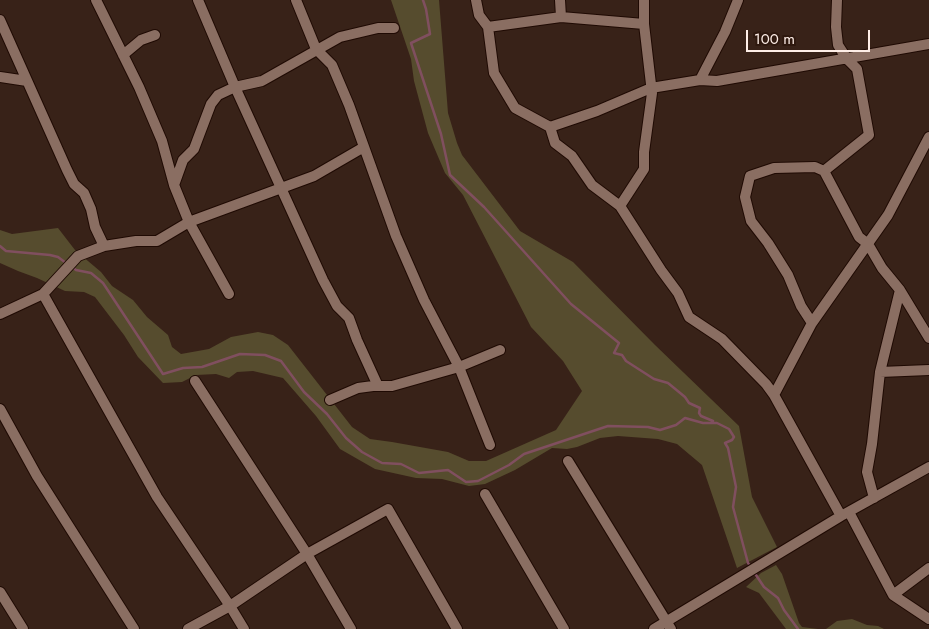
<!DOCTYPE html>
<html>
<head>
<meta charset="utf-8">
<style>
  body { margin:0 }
  #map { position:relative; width:929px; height:629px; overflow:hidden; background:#382218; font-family:Jost,sans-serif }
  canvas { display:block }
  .scale { position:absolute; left:746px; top:30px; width:124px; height:22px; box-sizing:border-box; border:2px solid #feeee7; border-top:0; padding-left:6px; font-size:15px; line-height:18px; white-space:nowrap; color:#feeee7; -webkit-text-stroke:4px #2e180e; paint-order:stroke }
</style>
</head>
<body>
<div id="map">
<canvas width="929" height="629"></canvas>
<div class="scale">100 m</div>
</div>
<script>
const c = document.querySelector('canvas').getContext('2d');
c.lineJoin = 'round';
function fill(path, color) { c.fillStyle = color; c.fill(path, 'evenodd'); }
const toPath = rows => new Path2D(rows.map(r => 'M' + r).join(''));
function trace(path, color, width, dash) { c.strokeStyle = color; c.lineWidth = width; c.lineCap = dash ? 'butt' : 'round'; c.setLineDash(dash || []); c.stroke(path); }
const green = toPath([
  [391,0,439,0,448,113,457,143,462,155,520,231,573,262,655,345,739,426,752,497,777,547,737,568,702,465,677,444,658,439,618,436,600,438,577,447,567,449,552,448,515,470,485,484,469,486,442,479,416,478,375,469,340,449,316,416,283,378,253,371,237,372,229,378,216,374,196,375,182,382,163,383,138,357,124,335,95,297,84,292,65,291,37,278,18,271,0,263,0,230,12,234,58,228,75,250,101,272,112,286,133,300,147,317,168,335,172,347,181,354,209,349,231,337,258,332,273,335,288,345,352,427,370,439,392,442,448,452,469,461,486,461,556,430,582,391,563,361,531,327,463,195,445,173,428,133,414,81,411,59],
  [776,565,782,574,799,623,802,627,818,629,786,629,759,593,746,587,761,573],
  [852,619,867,625,878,626,884,629,826,629,837,621]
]);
const stream = toPath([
  [423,0,426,9,430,34,411,43,441,134,450,175,484,207,571,304,619,343,614,353,622,355,626,361,654,379,668,383,685,397,689,403,700,408,699,413,701,416,713,421],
  [0,246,6,251,50,255,58,257,66,263],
  [71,266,76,270,91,273,103,283,163,374,183,368,202,367,240,354,265,355,281,361,304,392,327,414,346,438,362,452,382,463,401,464,419,473,448,470,466,482,478,481,509,465,524,454,608,426,648,427,660,430,676,425,685,418,703,423,717,423,729,429,734,437,732,440,725,443,728,448,736,487,733,507,748,563,751,567],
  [754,572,764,587,778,598,784,610,798,629]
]);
const street = toPath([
  [96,0,139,87,162,141,174,185,189,222,229,294],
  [198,0,235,87,323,280,337,306,349,318,357,340,378,386],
  [296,0,316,49,332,65,349,105,396,236,424,300,459,367,490,445],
  [476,0,479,15,488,27,494,73,515,108,550,127,555,143,572,156,592,185,620,206,661,270,678,293,689,317,722,339,766,384,774,395,841,516],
  [560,0,561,17],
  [0,20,67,170,74,184,84,193,91,209,95,227,104,246],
  [488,27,561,17,644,24],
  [123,55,141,40,155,35],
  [0,77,27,81],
  [700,80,725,32,738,0],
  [550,127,597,111,651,88,700,80,717,81,929,44],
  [824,171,869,135,857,69,847,59,838,45,836,27,837,0],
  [174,185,183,160,194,149,197,141,211,104,218,95,235,87,262,81,340,37,378,28,394,28],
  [620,206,644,169,644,152,652,93,644,24,644,0],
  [0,314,43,294],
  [812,323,801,306,788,275,768,243,751,221,745,197,750,176,774,168,815,167,824,171,859,237,868,244,882,268,900,290,929,338],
  [880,372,929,370],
  [195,381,307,554,351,629],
  [774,395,812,323,888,215,929,137],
  [330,400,358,388,373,386,392,386,459,367,500,350],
  [0,409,37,476,134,629],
  [568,461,671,629],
  [485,494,564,629],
  [874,498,867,472,872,444,880,372,900,290],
  [849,512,893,595,929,619],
  [0,592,23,629],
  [893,595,929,568],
  [188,629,230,606,307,554,388,509,457,629],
  [244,629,230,606,157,497,43,294,78,256,104,246,136,241,157,241,189,222,314,176,364,147],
  [654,629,841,516,929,467]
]);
fill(green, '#564c2e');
trace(stream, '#804f5f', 2.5);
trace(street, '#1f0a03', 12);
trace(street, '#8a6e62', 10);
</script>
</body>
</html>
